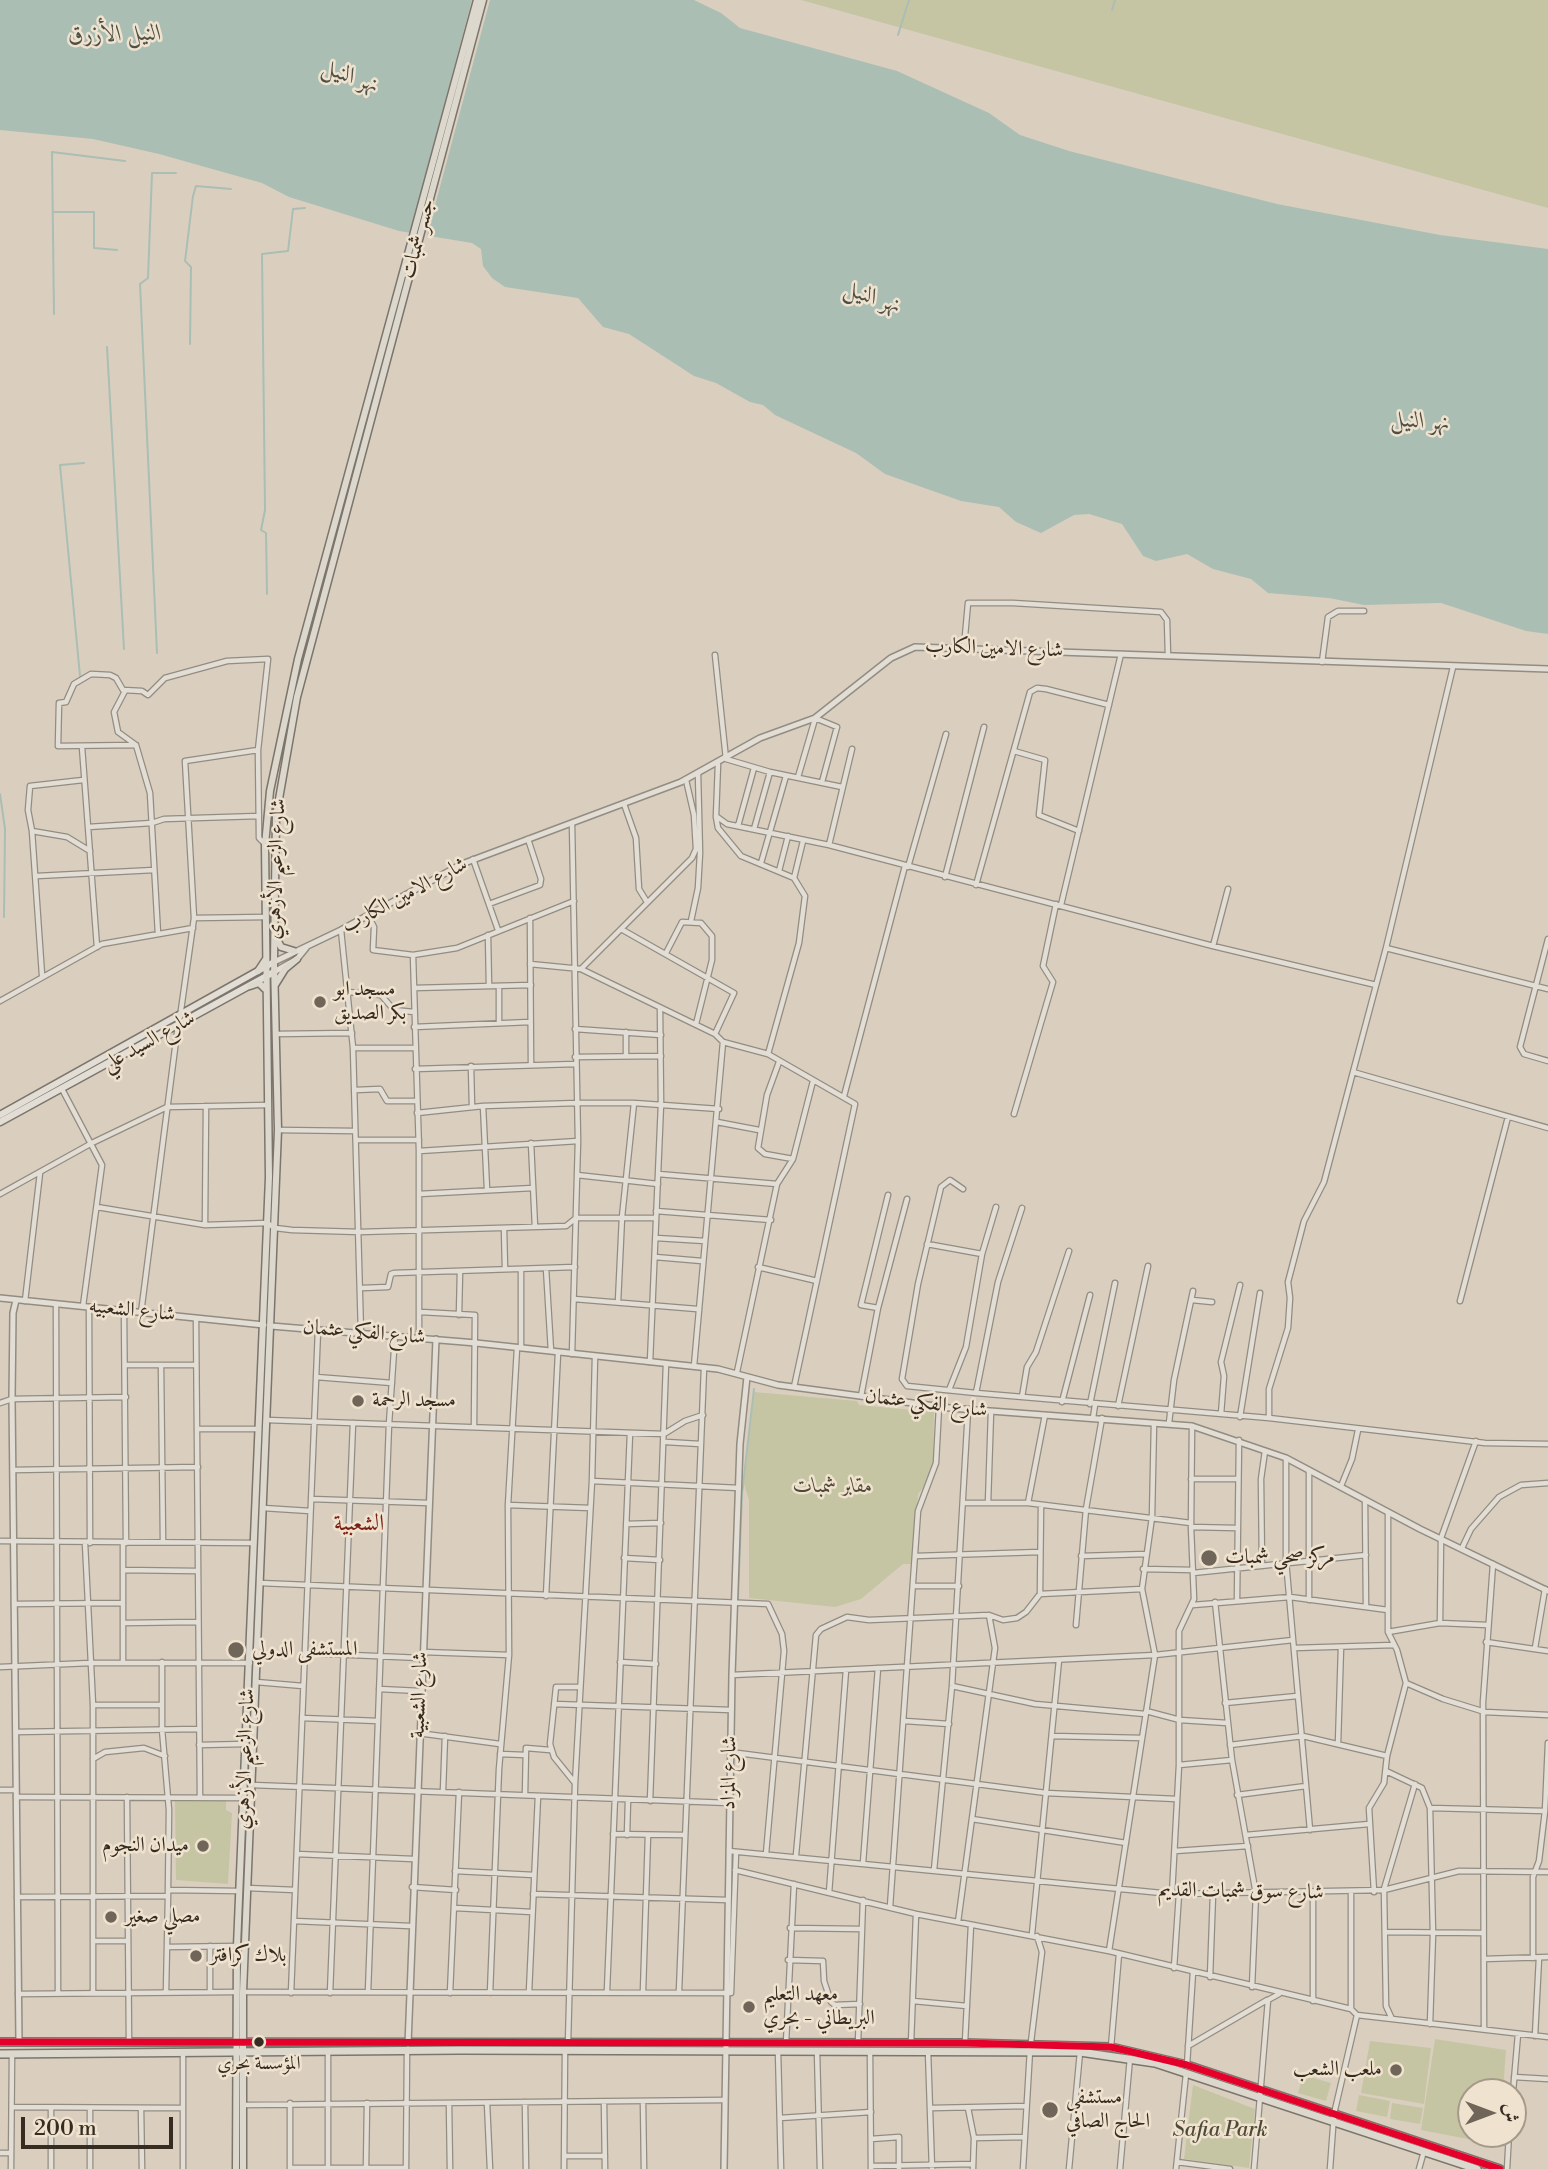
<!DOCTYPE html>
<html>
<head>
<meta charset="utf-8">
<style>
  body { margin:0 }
  #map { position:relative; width:1548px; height:2169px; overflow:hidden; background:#dacfbf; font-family:"Libre Bodoni",Amiri,serif }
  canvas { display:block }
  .north { position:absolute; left:1457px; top:2078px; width:70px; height:70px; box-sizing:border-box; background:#efe2ce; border:2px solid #a59989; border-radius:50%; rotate:90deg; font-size:19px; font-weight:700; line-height:28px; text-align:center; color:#362c21 }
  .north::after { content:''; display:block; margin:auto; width:24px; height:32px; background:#6f6558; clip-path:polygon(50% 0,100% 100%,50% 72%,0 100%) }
  .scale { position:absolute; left:21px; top:2117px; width:152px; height:32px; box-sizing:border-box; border:4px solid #362c21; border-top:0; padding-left:9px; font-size:21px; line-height:24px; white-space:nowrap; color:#362c21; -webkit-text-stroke:5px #efe2ce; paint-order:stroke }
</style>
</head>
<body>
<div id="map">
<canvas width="1548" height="2169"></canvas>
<div class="north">ش</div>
<div class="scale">200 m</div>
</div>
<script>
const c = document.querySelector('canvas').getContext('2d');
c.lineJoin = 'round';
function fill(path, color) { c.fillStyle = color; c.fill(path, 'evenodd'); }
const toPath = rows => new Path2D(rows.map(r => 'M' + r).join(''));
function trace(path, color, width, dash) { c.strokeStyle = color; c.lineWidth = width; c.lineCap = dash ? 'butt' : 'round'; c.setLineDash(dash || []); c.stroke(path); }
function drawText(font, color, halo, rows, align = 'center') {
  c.font = font + ' "Libre Bodoni",Amiri,serif'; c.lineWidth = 5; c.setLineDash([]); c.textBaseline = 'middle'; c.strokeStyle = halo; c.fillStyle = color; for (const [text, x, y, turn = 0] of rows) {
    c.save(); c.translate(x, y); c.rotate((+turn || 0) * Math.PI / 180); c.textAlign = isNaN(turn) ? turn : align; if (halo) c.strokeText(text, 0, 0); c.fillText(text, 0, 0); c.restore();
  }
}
const green = toPath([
  [801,0,1548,0,1548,208],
  [754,1392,857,1401,859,1405,934,1412,933,1468,928,1482,918,1494,913,1564,903,1564,861,1599,835,1607,749,1598,749,1500,744,1484],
  [175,1800,226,1800,226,1810,232,1813,228,1884,176,1880],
  [1435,2039,1506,2050,1503,2092,1471,2092,1471,2134,1499,2134,1499,2145,1421,2130],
  [1370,2041,1431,2048,1424,2104,1361,2093],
  [1303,2075,1331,2083,1326,2101,1298,2093],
  [1193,2085,1255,2109,1249,2168,1184,2159],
  [1359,2095,1390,2101,1387,2117,1356,2111],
  [1392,2103,1423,2108,1420,2124,1390,2119]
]);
const water = toPath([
  [0,0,694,0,721,13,740,28,897,71,989,113,1020,135,1069,151,1277,204,1440,235,1548,249,1548,634,1526,631,1441,603,1364,605,1329,598,1268,593,1251,579,1213,569,1187,554,1156,561,1143,556,1122,524,1089,514,1074,515,1041,533,1016,522,999,507,961,501,885,474,856,453,775,415,763,405,750,402,716,383,694,376,629,334,603,327,578,298,505,287,492,278,483,266,481,249,472,243,399,231,289,197,262,183,159,154,93,139,0,130]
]);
const pier = toPath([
  [472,0,490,0,426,239,409,236]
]);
const stream = toPath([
  [1112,10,1115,0],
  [898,35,909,0],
  [53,212,94,212,94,248,117,250],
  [54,314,52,152,125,161],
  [190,344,191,267,185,261,193,196,196,186,231,189],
  [107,347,124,649],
  [267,594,266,533,261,530,265,510,262,254,288,251,293,209,305,208],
  [157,653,140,284,148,278,152,173,176,173],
  [80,676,60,465,84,463],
  [0,794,5,829,4,917],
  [738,1600,742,1494,754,1389]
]);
const minor = toPath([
  [964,647,968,603,1013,603,1161,612,1167,620,1168,656],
  [715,655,726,759,770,772,842,787],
  [1322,662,1328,617,1338,611,1364,611],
  [1453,667,1386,948,1548,989],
  [125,691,114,712,118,732,136,745,150,793,158,934],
  [815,718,837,727,822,782],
  [136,745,58,746,59,703,66,702,74,684,91,674,110,675,116,678,123,690,142,691,148,695,165,678,227,661,268,659,258,750,259,838,265,844],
  [82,747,97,947],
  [1014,751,1045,760,1039,815,1079,831],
  [718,764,716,816,727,824,829,845,1213,946,1376,985],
  [798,777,815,719],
  [83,780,30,786,28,810,32,831,67,837,90,851],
  [624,804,636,838,639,889,647,902],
  [716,817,718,828,741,856,794,878,805,896,799,943,768,1054],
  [572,823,578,1141,572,1354],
  [738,826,754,768],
  [88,827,152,823,164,819,259,816],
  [754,829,770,772],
  [32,831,42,975],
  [829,845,852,749],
  [473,859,498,930],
  [761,863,786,776],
  [908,867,946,734],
  [779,871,788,836],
  [37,876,154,870],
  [945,877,984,727],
  [794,878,803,841],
  [976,885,1030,692,1037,688,1046,689,1109,705],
  [489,904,540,885,541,879,528,839],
  [1061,905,1121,654],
  [368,915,374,927,373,950,413,955,419,1151,419,1338],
  [194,918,266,917],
  [530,918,531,1064],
  [691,921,698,888,700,853,698,773],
  [621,929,734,993,715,1034],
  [341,930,353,1048,361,1333],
  [488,935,489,986],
  [1548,939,1520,1047,1524,1054,1548,1061],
  [1213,946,1228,889],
  [1386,948,1353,1072,1548,1128],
  [666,953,682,922,701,923,712,936,712,960,696,1024],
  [413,955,457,948,574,901],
  [530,964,581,969,715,1034,723,1042,768,1054,855,1104,794,1387],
  [581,969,692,858,696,849,694,815,686,780],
  [499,986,499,1023],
  [414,988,531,985],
  [348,992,381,995,394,1010,414,1012],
  [0,1001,102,944,193,928],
  [180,1017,194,918,185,761,258,750],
  [414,1027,530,1022],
  [575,1029,661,1035],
  [626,1032,626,1056],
  [276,1034,352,1033],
  [353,1048,414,1048],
  [575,1057,661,1056],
  [779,1062,767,1095,758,1148,765,1154,793,1159],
  [471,1066,472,1107],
  [415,1069,575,1064],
  [62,1089,102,1165,83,1306],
  [355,1090,380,1089,387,1101,416,1101],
  [844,1096,905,866],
  [483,1106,487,1189],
  [417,1113,483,1106,577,1103,634,1103,719,1109],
  [1014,1114,1053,982,1043,966,1056,904],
  [717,1122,759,1130],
  [278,1130,355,1131],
  [356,1140,419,1140],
  [531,1143,535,1227],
  [419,1151,578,1141],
  [658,1174,777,1184],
  [577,1175,658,1184],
  [963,1189,950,1180,941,1187,918,1284,902,1379,907,1386,976,1393,998,1282,1022,1208],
  [0,1194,92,1143,167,1107,268,1105],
  [419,1194,533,1188],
  [97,1207,205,1225,267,1223,275,1228,292,1230,360,1232,566,1226,576,1218,656,1218],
  [656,1211,771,1220],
  [205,1225,206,1106],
  [504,1228,505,1269],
  [656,1238,705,1241],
  [927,1244,982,1254],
  [655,1257,702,1261],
  [758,1267,817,1281],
  [546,1268,551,1351],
  [521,1269,521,1348],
  [362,1288,388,1287,391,1274,394,1273,575,1267],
  [574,1299,697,1309],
  [1192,1300,1212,1302],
  [25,1301,40,1173],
  [1460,1301,1508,1117],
  [618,1302,622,1217,634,1103],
  [56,1304,58,1993],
  [89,1307,90,1543],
  [878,1308,861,1305,888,1195],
  [124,1310,126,1543],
  [421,1312,475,1315,474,1427],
  [141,1313,178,1025],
  [459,1315,460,1271],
  [196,1318,200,1798],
  [650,1362,661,1104,660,1008],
  [125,1365,196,1365],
  [161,1365,163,1542],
  [694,1366,723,1042],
  [737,1372,777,1184,793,1159,813,1081],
  [316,1377,392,1383],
  [949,1390,966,1347,982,1254,996,1207],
  [976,1393,1269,1418,1485,1443,1548,1444],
  [861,1396,878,1308,907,1199],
  [1022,1397,1027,1367,1036,1352,1069,1251],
  [1062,1402,1090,1295],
  [0,1403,12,1399,126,1397],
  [1090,1404,1115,1283],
  [1118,1406,1148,1266],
  [1221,1414,1224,1376,1221,1362,1240,1285],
  [1240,1417,1260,1293],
  [1093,1418,1095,1405],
  [1269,1418,1269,1389,1288,1328,1290,1298,1288,1282,1304,1221,1324,1182,1353,1072],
  [267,1420,664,1434,685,1421,703,1415],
  [1169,1423,1174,1380,1193,1291],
  [198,1429,259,1429],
  [666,1442,700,1444],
  [1286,1458,1286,1561,1310,1830],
  [13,1470,198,1467],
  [1309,1470,1309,1600],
  [1191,1479,1236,1479],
  [592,1481,739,1488],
  [1341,1486,1352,1459,1358,1430],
  [311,1499,428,1503],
  [1365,1500,1366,1607],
  [964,1503,1028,1503,1191,1523],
  [988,1503,991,1412],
  [1028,1503,1045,1415],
  [508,1505,590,1508],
  [263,1508,310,1511],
  [626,1524,661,1523],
  [1191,1527,1236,1528],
  [0,1541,254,1543],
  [85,1543,93,1705,93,1992],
  [123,1543,123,1663],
  [1462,1548,1471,1529,1499,1497,1521,1485,1548,1483],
  [916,1556,1040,1552],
  [1081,1556,1146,1554],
  [624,1558,660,1560],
  [1262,1566,1261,1479,1265,1451],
  [1143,1569,1193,1570],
  [123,1570,196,1571],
  [1193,1573,1366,1555],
  [260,1583,768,1604,782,1634,784,1651,766,1854],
  [914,1586,959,1586],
  [1040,1594,1142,1589],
  [546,1596,558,1353],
  [1237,1600,1239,1440],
  [1215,1602,1232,1760,1256,1894,1252,1987],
  [14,1604,123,1603],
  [1193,1605,1290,1597,1388,1610],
  [123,1623,197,1622],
  [1440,1623,1441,1538,1476,1441],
  [1076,1625,1086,1509,1102,1418],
  [1388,1632,1440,1623,1487,1625],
  [1486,1642,1548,1651],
  [1294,1648,1394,1645],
  [1535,1648,1545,1589],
  [423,1652,509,1655],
  [305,1653,421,1658],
  [162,1662,162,1729,169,1810,168,1890],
  [620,1662,656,1664],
  [0,1667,90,1663,250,1663],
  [732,1675,1155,1655,1293,1640],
  [256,1682,303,1686],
  [1406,1683,1443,1699,1485,1712,1548,1715],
  [952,1686,1035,1704,1145,1714],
  [379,1689,420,1691],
  [1225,1703,1297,1696],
  [554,1704,731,1710],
  [93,1705,162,1705],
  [1146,1711,1180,1720,1227,1723],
  [302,1718,378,1721],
  [905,1721,949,1724],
  [16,1732,198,1729],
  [418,1733,500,1744],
  [1052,1736,1142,1738],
  [1338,1744,1341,1647],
  [199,1745,246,1744],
  [1230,1745,1303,1736,1387,1756],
  [730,1752,1046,1793,1176,1799],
  [500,1754,525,1755],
  [93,1759,105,1752,144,1748,165,1756],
  [1179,1765,1232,1760],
  [1386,1771,1422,1788,1430,1808,1433,1934,1430,2024],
  [575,1783,554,1757,550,1744,556,1687,580,1687],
  [252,1785,729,1803],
  [0,1790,16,1790],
  [443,1791,445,1736],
  [525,1795,526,1748,550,1750],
  [1237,1795,1306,1786],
  [16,1797,243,1798],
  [127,1797,129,2042],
  [650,1801,666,1364],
  [1430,1808,1545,1811],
  [972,1819,1126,1843],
  [613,1834,684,1835],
  [627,1835,628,1800],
  [1246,1835,1369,1824],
  [729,1851,1172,1894,1384,1890,1386,2006,1392,2019,1548,2037],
  [1175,1851,1248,1846],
  [297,1854,413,1859],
  [796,1855,816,1635,821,1629,847,1617,869,1620,989,1615,1003,1620,1017,1618,1026,1612,1040,1594,1041,1505],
  [863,1863,878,1668],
  [735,1870,916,1914,1109,1951,1351,2009,1357,2015,1392,2019],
  [934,1870,952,1686,968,1410],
  [455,1871,534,1875],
  [412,1887,456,1890],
  [247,1888,295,1890],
  [1384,1889,1415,1784],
  [1384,1890,1459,1871,1548,1872],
  [1374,1892,1369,1808,1384,1783,1387,1756,1406,1683,1397,1650,1388,1632,1388,1512],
  [829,1893,846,1670],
  [533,1894,727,1900],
  [1172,1894,1179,1765,1179,1631,1194,1599,1191,1527,1192,1426],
  [17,1897,168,1896,168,1890,239,1891],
  [890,1907,918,1511,936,1463,939,1407],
  [455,1908,532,1912],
  [294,1921,410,1926],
  [958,1922,995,1648,989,1615],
  [790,1928,861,1929],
  [1386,1932,1482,1933],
  [1032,1934,1059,1660],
  [94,1941,128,1941],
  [167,1947,237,1946],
  [1109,1951,1155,1655,1142,1589,1152,1517,1154,1423],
  [1533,1958,1533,1877,1539,1861,1545,1811,1548,1743],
  [1484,1959,1548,1957],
  [788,1960,823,1961,824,1981,831,2002,835,2005,860,2004],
  [1174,1968,1179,1894],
  [1210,1977,1213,1894],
  [607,1991,630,1433],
  [643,1991,648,1835],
  [679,1991,704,1368],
  [166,1992,168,1896],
  [210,1992,210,1946],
  [243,1992,731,1993,736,1852],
  [368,1992,389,1424,395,1336],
  [529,1992,538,1796],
  [291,1993,318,1330],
  [330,1993,353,1423],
  [450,1993,459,1792],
  [490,1993,499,1769,509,1655,508,1505,517,1348],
  [18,1994,236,1992],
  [913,2001,967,2006],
  [1313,2001,1313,1893],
  [1351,2009,1351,1893],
  [1484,2029,1483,1702,1493,1564],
  [1535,2036,1539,1958],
  [965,2042,971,1925],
  [568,2043,575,1784,592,1481,595,1357],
  [786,2043,794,1884],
  [858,2043,863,1900],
  [911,2043,916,1914],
  [1188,2046,1267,2000],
  [1111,2047,1119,1954],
  [328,2051,328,2169],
  [778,2051,781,2169],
  [817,2051,820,2169],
  [870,2051,871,2169],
  [928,2051,932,2169],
  [183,2053,183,2169],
  [1187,2065,1193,1972],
  [1514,2077,1548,2079],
  [1513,2092,1518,2034],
  [525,2102,526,2169],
  [604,2102,605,2169],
  [643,2102,644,2169],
  [449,2103,450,2169],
  [487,2103,490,2169],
  [243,2105,724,2100],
  [12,2107,183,2108],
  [51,2108,51,2169],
  [90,2108,90,2169],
  [141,2108,142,2169],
  [932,2108,1026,2106],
  [968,2108,974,2138,973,2169],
  [780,2118,871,2112],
  [974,2138,1025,2137],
  [871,2139,899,2137,899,2169],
  [0,2153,11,2153],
  [564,2156,605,2156],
  [1177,2162,1230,2169],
  [872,2166,973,2164],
  [290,2168,406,2168],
  [366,2168,367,2103],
  [11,2169,12,2054],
  [290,2169,290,2103],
  [406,2169,407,2050],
  [564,2169,565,2051],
  [1023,2169,1030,2050,1042,1952,1037,1936],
  [1069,2169,1080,2052],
  [1120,2169,1130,2058],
  [1176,2169,1186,2074],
  [1254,2169,1268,2000,1279,1994],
  [1330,2169,1334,2114,1357,2015],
  [1419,2169,1424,2151],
  [1507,2169,1509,2134]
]);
const tertiary = toPath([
  [274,962,341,930,462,864,681,782,760,738,815,718,891,658,915,647,1548,669],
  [274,972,297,959,306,948],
  [0,1298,264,1325],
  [16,1300,13,1313,12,1399,19,2042],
  [271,1326,476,1343,718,1369,778,1385,950,1408,1192,1426,1286,1458,1420,1529,1548,1591],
  [408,2044,436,1339],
  [724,2169,732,1675,740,1444,747,1377]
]);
const secondary = toPath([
  [0,1115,274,962],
  [0,1122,274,972]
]);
const primary = toPath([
  [276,937,281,947,294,951],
  [258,971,266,959],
  [275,985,285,969,297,959],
  [250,986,259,983,265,989],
  [236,2169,237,1946,269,1177,265,845,270,791,298,659,477,0],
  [243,2169,243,1992,278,1130,274,962,276,816,297,697,483,0]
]);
const trunk = toPath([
  [0,2042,965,2043,1111,2047,1187,2065,1500,2169],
  [0,2054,460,2050,1080,2052,1155,2063,1477,2169]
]);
const bus1 = toPath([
  [0,2042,965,2043,1111,2047,1187,2065,1500,2169]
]);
const markers = [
  [320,1002,7,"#6f6558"],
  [358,1401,7,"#6f6558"],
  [1209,1558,9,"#6f6558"],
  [236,1650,9,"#6f6558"],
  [203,1846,7,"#6f6558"],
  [111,1917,7,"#6f6558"],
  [196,1956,7,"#6f6558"],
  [749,2007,7,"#6f6558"],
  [259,2042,6,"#362c21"],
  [1396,2070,7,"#6f6558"],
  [1050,2110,9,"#6f6558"]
];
const busNames = [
  ["المؤسسة بحري",259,2064]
];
const streetNames = [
  ["جسر شمبات",419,239,-75],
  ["شارع الامين الكارب",994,649,2],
  ["شارع الزعيم الأزهري",277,869,-88],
  ["شارع الامين الكارب",405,896,-28],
  ["شارع السيد علي",149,1042,-29],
  ["شارع الشعبيه",132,1311,6],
  ["شارع الفكي عثمان",364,1333,5],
  ["شارع الفكي عثمان",926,1404,7],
  ["شارع الشعبية",420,1695,-88],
  ["شارع الزعيم الأزهري",246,1759,-88],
  ["شارع المزاد",730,1773,-89],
  ["شارع سوق شمبات القديم",1241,1892,1]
];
const poiNames = [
  ["مسجد ابو",334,990],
  ["بكر الصديق",334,1014],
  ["مسجد الرحمة",372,1401],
  ["مركز صحي شمبات",1225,1558],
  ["المستشفى الدولي",252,1650],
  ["ميدان النجوم",189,1846,"right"],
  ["مصلي صغير",125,1917],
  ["بلاك كرافتر",210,1956],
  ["معهد التعليم",763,1995],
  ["البريطاني - بحري",763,2019],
  ["ملعب الشعب",1382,2070,"right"],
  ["مستشفى",1066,2098],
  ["الحاج الصافي",1066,2122]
];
const parkNames = [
  ["مقابر شمبات",833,1487],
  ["Safia Park",1220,2131]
];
const waterNames = [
  ["النيل الأزرق",115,35,-1],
  ["نهر النيل",350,77,20],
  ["نهر النيل",872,298,19],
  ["نهر النيل",1420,422,4]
];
const neighbourhoodNames = [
  ["الشعبية",359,1524]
];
fill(green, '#c5c5a4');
fill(water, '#aabeb4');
fill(pier, '#dacfbf');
trace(stream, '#aabeb4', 2);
trace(minor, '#938c81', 7);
trace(tertiary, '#938c81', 8);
trace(secondary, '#7c756c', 9);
trace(primary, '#7c756c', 9);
trace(trunk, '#7c756c', 10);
trace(minor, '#e2ddd5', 4.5);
trace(tertiary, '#e2ddd5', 5);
trace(secondary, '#e2ddd5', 6);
trace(primary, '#ddd8cd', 6);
trace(trunk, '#ddd8cd', 7);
trace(bus1, '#e4002b', 7);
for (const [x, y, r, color] of markers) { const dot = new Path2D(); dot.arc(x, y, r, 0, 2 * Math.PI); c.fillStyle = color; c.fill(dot); trace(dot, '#efe2ce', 2.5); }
drawText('19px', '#362c21', '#efe2ce', busNames);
drawText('21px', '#362c21', '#efe2ce', streetNames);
drawText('21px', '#362c21', '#efe2ce', poiNames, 'left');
drawText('italic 21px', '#4f4937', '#efe2ce', parkNames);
drawText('italic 23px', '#4e4f45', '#efe2ce', waterNames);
drawText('23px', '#7a1f14', '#efe2ce', neighbourhoodNames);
</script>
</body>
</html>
